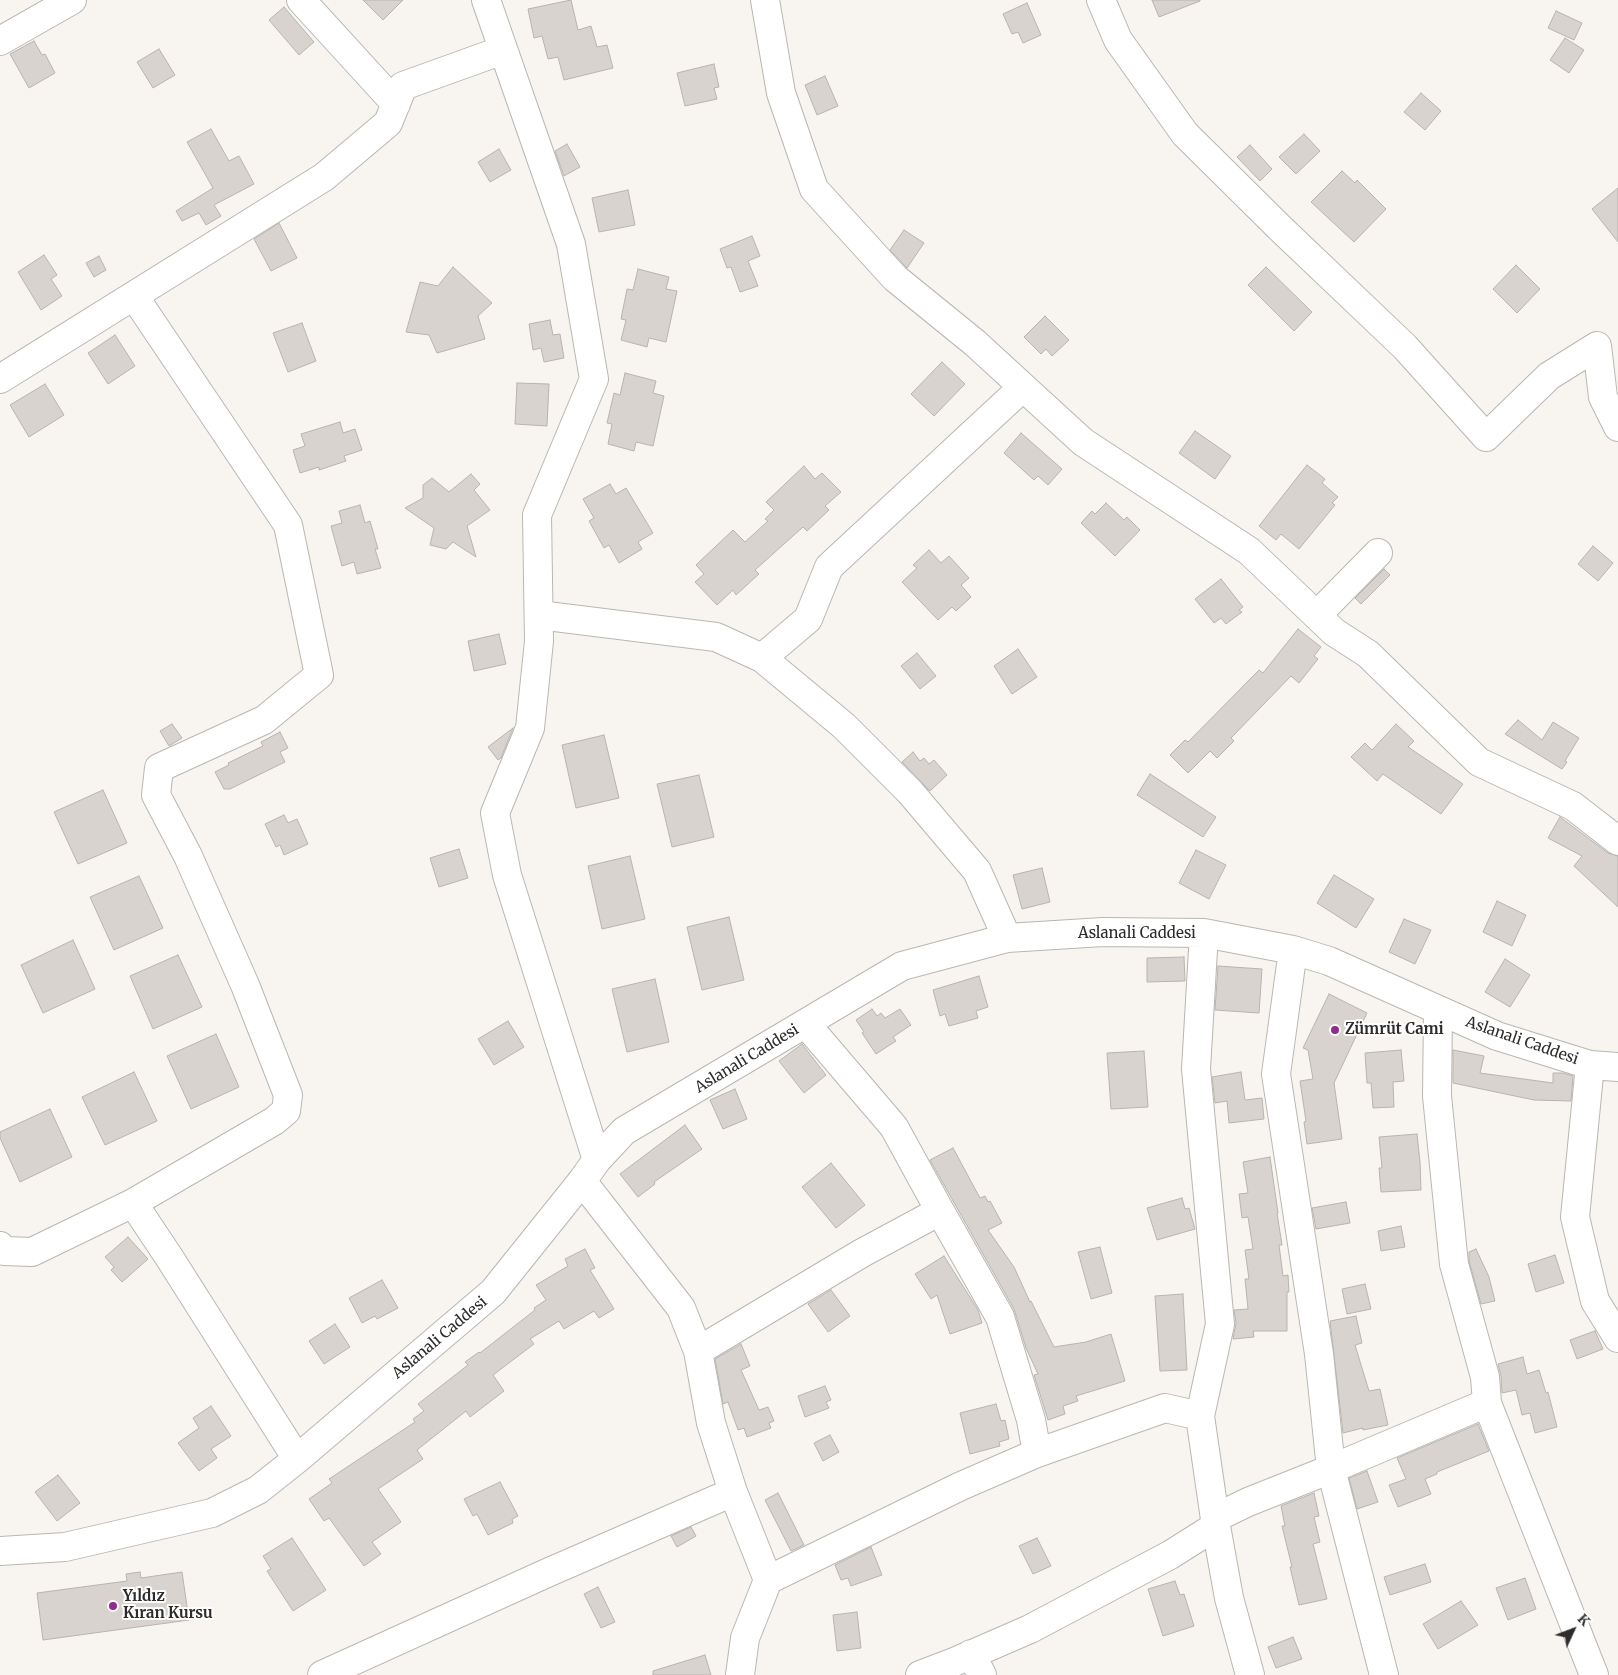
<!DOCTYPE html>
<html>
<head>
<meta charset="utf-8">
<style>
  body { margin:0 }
  #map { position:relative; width:1618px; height:1675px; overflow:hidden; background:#f8f5f0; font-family:Merriweather,serif }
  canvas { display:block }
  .north { position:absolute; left:1548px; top:1605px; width:50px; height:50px; -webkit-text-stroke:4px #fff; paint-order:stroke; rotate:47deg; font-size:14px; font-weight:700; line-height:20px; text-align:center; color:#2d2c2a }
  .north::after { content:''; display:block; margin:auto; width:18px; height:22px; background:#2d2c2a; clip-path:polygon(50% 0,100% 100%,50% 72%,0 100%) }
</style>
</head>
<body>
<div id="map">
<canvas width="1618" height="1675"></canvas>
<div class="north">K</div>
</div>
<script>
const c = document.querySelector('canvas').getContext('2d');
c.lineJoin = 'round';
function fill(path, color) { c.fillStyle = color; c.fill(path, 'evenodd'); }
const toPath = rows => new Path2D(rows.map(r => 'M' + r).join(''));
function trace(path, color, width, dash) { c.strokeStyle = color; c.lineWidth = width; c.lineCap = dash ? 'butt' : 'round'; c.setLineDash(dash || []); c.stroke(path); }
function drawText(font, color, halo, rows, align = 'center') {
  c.font = font + ' Merriweather,serif'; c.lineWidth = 4; c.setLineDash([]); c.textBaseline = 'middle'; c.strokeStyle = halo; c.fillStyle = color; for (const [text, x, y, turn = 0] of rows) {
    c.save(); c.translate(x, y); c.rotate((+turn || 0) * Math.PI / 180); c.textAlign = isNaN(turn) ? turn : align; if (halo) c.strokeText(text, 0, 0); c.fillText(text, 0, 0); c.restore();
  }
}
const building = toPath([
  [363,0,403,0,383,20,363,0],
  [571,0,578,30,591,26,597,47,607,45,613,68,564,80,558,57,548,59,542,36,534,38,528,9,571,0],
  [1152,0,1200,0,1200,1,1159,17,1152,0],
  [1027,3,1041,35,1023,43,1018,32,1012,34,1003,14,1027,3],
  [284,7,314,42,299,55,269,20,284,7],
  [1556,11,1582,23,1574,40,1548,28,1556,11],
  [1565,38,1584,50,1569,73,1550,60,1565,38],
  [34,41,42,55,45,54,55,73,29,88,10,54,34,41],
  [159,49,175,75,153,88,137,62,159,49],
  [714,64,719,87,714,88,717,99,685,106,677,73,714,64],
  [825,76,838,106,817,115,805,85,825,76],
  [1421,93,1441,111,1425,130,1404,112,1421,93],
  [211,129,229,161,239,156,254,184,214,205,221,216,206,225,199,213,182,221,176,211,213,188,187,142,211,129],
  [1304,134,1320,151,1296,174,1279,157,1304,134],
  [567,144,580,167,564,176,555,151,567,144],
  [1250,145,1272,169,1260,181,1237,157,1250,145],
  [499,149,511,170,490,182,478,162,499,149],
  [1342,171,1355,183,1357,180,1386,209,1354,242,1311,202,1342,171],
  [1618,188,1618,242,1592,209,1618,188],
  [628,190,635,225,599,232,592,198,628,190],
  [279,223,297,258,271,271,254,239,279,223],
  [904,230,924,243,907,268,890,250,904,230],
  [752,236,760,256,748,261,758,286,740,292,731,267,727,268,720,249,752,236],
  [44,255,57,275,51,279,62,296,41,310,18,272,44,255],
  [99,256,106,270,94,277,86,263,99,256],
  [1516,265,1540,289,1517,313,1493,289,1516,265],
  [453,267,492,303,478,316,485,339,437,353,429,335,406,332,420,282,438,286,453,267],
  [1266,267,1312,312,1294,331,1248,285,1266,267],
  [638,269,669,277,666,289,677,291,666,342,649,338,647,347,621,340,626,320,621,319,627,289,633,290,638,269],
  [1045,316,1069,340,1052,356,1046,349,1041,354,1024,337,1045,316],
  [550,320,553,335,560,334,564,358,544,362,541,348,533,350,529,324,550,320],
  [302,323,316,361,288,372,273,333,302,323],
  [115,335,135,366,108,384,88,353,115,335],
  [942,362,965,384,934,416,911,394,942,362],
  [625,373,656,381,653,393,664,396,653,446,636,442,634,451,608,444,612,424,607,423,614,393,620,395,625,373],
  [517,383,549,384,547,426,515,424,517,383],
  [45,384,64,415,29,437,10,405,45,384],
  [340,422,343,433,355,429,362,450,344,456,346,461,319,470,319,467,300,473,293,450,305,446,301,434,340,422],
  [1195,431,1231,456,1215,479,1179,453,1195,431],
  [1021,433,1062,469,1048,485,1038,476,1034,480,1004,453,1021,433],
  [1307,465,1325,479,1322,483,1338,497,1332,503,1335,505,1299,549,1281,534,1276,540,1259,526,1307,465],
  [804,466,815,479,822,473,841,492,825,506,829,510,807,531,803,527,755,570,759,574,736,595,733,590,717,605,695,582,704,574,696,565,733,530,745,542,768,521,765,519,774,510,766,502,804,466],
  [471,474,480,484,474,490,490,510,467,526,476,557,453,542,446,549,430,545,434,528,405,508,423,498,423,485,432,478,449,492,471,474],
  [610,484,616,494,626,488,653,533,638,542,642,549,619,563,609,545,604,548,589,521,594,518,583,499,610,484],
  [1106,503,1124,520,1127,517,1140,530,1115,556,1081,523,1092,511,1095,514,1106,503],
  [360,505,365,523,370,521,378,549,375,549,381,568,357,574,354,562,342,566,331,526,342,523,339,511,360,505],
  [1593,546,1613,563,1598,581,1578,564,1593,546],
  [929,550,941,563,949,556,969,578,961,585,971,597,956,611,952,607,938,620,902,582,917,568,913,565,929,550],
  [1384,569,1390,575,1361,604,1355,598,1384,569],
  [1221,579,1243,607,1239,610,1242,612,1226,624,1221,618,1214,623,1195,599,1221,579],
  [1298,629,1321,647,1314,656,1318,659,1299,683,1291,676,1231,738,1234,741,1217,758,1210,751,1188,773,1170,755,1185,740,1188,742,1259,670,1263,673,1298,629],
  [499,634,506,664,474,671,468,641,499,634],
  [1018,649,1037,677,1012,694,994,666,1018,649],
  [917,653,936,676,920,689,901,666,917,653],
  [1518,720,1542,740,1553,722,1579,738,1565,761,1567,762,1562,769,1505,734,1518,720],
  [172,724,182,738,169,746,160,731,172,724],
  [1396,724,1414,741,1408,747,1463,784,1441,814,1383,774,1377,781,1351,757,1365,743,1372,750,1396,724],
  [513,728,501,758,498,760,488,747,513,728],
  [280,732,288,748,280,752,285,762,230,789,224,789,215,772,229,765,228,763,263,746,261,742,280,732],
  [604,735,619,798,576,808,562,745,604,735],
  [913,752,920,761,924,758,929,764,934,760,947,775,930,791,902,762,913,752],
  [1150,774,1216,817,1203,837,1137,795,1150,774],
  [699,775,714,837,672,847,657,784,699,775],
  [103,790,127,843,78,864,54,812,103,790],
  [284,815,288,823,297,819,308,844,284,855,280,845,276,847,265,824,284,815],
  [1560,817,1608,853,1618,856,1618,907,1574,866,1582,856,1548,838,1560,817],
  [459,849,468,878,439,887,430,858,459,849],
  [1196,850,1226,865,1209,899,1179,883,1196,850],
  [630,856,645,919,602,929,588,866,630,856],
  [1042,868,1050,902,1022,909,1013,875,1042,868],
  [1334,875,1374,899,1356,928,1317,903,1334,875],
  [139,876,163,928,114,950,90,897,139,876],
  [1497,901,1526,915,1512,946,1483,932,1497,901],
  [729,917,744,980,702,990,687,927,729,917],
  [1404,919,1431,930,1415,964,1389,952,1404,919],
  [73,940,95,989,43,1013,21,965,73,940],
  [178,955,202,1007,153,1029,130,976,178,955],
  [1184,957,1185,981,1147,982,1147,958,1184,957],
  [1505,959,1530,975,1510,1007,1485,992,1505,959],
  [1218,966,1262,969,1259,1013,1215,1010,1218,966],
  [979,976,988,1007,976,1011,978,1018,949,1026,945,1014,940,1016,933,990,979,976],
  [655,979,669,1042,627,1052,612,989,655,979],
  [1329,994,1367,1013,1334,1083,1342,1139,1307,1144,1304,1122,1306,1121,1300,1081,1313,1079,1308,1050,1303,1048,1329,994],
  [872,1009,877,1016,881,1013,885,1018,900,1009,911,1025,893,1037,896,1041,876,1054,862,1033,864,1032,856,1020,872,1009],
  [508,1021,524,1047,494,1065,478,1039,508,1021],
  [216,1034,239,1087,191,1109,167,1056,216,1034],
  [802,1044,826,1075,804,1093,779,1061,802,1044],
  [1401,1050,1404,1081,1393,1082,1394,1107,1373,1108,1371,1083,1367,1083,1365,1053,1401,1050],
  [1453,1050,1484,1056,1480,1073,1553,1083,1553,1073,1563,1073,1573,1076,1571,1101,1534,1100,1453,1083,1453,1050],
  [1144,1051,1148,1107,1111,1109,1107,1053,1144,1051],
  [134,1072,157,1121,105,1145,82,1097,134,1072],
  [1241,1072,1245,1100,1262,1098,1264,1119,1229,1123,1227,1101,1215,1103,1212,1077,1241,1072],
  [735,1089,747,1119,723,1129,710,1100,735,1089],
  [50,1109,72,1157,20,1182,0,1138,0,1132,50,1109],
  [685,1125,702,1149,654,1182,655,1184,638,1197,620,1174,685,1125],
  [1417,1134,1420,1162,1421,1190,1381,1192,1379,1168,1382,1168,1379,1137,1417,1134],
  [953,1148,980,1198,985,1196,988,1202,990,1201,1002,1223,988,1230,1014,1267,1030,1302,1031,1301,1054,1347,1086,1342,1111,1334,1125,1381,1076,1396,1078,1401,1063,1406,1065,1414,1048,1420,1034,1375,1038,1374,1026,1348,1014,1309,930,1160,953,1148],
  [1270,1157,1278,1213,1277,1213,1282,1245,1279,1245,1283,1276,1288,1275,1289,1292,1287,1292,1287,1331,1253,1331,1254,1337,1233,1339,1236,1323,1234,1310,1248,1309,1245,1279,1249,1279,1245,1250,1253,1249,1248,1217,1242,1218,1239,1194,1248,1193,1243,1162,1270,1157],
  [831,1163,865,1205,836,1228,802,1187,831,1163],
  [1182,1198,1185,1209,1189,1208,1195,1229,1157,1240,1147,1208,1182,1198],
  [1346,1202,1350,1223,1316,1229,1312,1208,1346,1202],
  [1401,1226,1405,1247,1381,1251,1378,1231,1401,1226],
  [128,1237,148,1259,122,1282,111,1270,114,1267,105,1257,128,1237],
  [1100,1247,1112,1293,1091,1299,1078,1252,1100,1247],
  [585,1249,595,1268,590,1270,614,1309,599,1318,594,1311,564,1329,559,1321,530,1339,534,1344,493,1375,504,1391,470,1417,466,1411,417,1450,423,1459,378,1489,401,1522,372,1542,381,1554,364,1566,329,1518,324,1521,309,1499,332,1483,329,1479,415,1422,413,1419,424,1411,418,1404,468,1365,465,1362,479,1352,480,1353,535,1310,534,1308,546,1300,536,1285,568,1266,565,1259,585,1249],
  [1476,1249,1489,1277,1495,1301,1481,1304,1469,1261,1469,1252,1476,1249],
  [1555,1255,1564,1283,1536,1292,1528,1264,1555,1255],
  [944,1256,978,1310,982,1323,950,1334,937,1295,931,1299,915,1274,944,1256],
  [382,1280,398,1308,377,1319,375,1316,362,1323,349,1298,382,1280],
  [1365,1284,1371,1309,1347,1314,1342,1289,1365,1284],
  [831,1290,850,1316,828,1332,808,1304,831,1290],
  [1183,1294,1187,1370,1160,1371,1155,1296,1183,1294],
  [1356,1316,1362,1343,1355,1345,1369,1391,1380,1389,1388,1425,1363,1430,1363,1428,1343,1433,1330,1321,1356,1316],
  [335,1324,350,1347,324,1364,309,1341,335,1324],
  [1595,1331,1603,1349,1577,1359,1570,1340,1595,1331],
  [741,1344,750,1366,741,1370,759,1410,768,1407,774,1421,769,1423,771,1428,747,1437,744,1428,738,1430,728,1402,723,1404,715,1359,741,1344],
  [1523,1357,1527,1374,1539,1370,1546,1393,1548,1392,1557,1427,1535,1433,1530,1413,1522,1415,1516,1390,1502,1393,1501,1376,1498,1364,1523,1357],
  [825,1386,831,1400,826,1402,829,1408,805,1417,798,1396,825,1386],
  [996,1404,1001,1421,1005,1420,1009,1439,999,1442,1000,1446,970,1454,960,1413,996,1404],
  [211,1406,231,1436,211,1449,217,1458,199,1471,178,1443,199,1428,193,1418,211,1406],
  [1478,1424,1489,1451,1437,1472,1437,1474,1425,1479,1431,1494,1398,1507,1389,1485,1406,1479,1397,1458,1478,1424],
  [830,1435,839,1452,823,1461,814,1443,830,1435],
  [1367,1471,1378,1502,1357,1509,1349,1478,1367,1471],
  [58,1475,80,1503,57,1521,35,1492,58,1475],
  [500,1482,518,1516,512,1519,513,1523,488,1535,477,1514,473,1516,464,1499,500,1482],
  [778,1493,804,1545,791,1551,765,1500,778,1493],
  [1314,1493,1319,1516,1314,1517,1320,1542,1313,1544,1327,1599,1299,1605,1290,1567,1292,1567,1282,1526,1285,1526,1281,1506,1314,1493],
  [691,1527,696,1536,677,1547,671,1536,691,1527],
  [292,1538,326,1590,293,1611,267,1571,271,1569,263,1556,292,1538],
  [1037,1538,1051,1566,1033,1574,1019,1546,1037,1538],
  [871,1547,882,1575,851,1586,848,1578,841,1580,835,1565,871,1547],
  [1425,1564,1431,1582,1390,1595,1384,1577,1425,1564],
  [140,1572,141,1578,182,1572,189,1620,43,1640,37,1593,127,1581,126,1574,140,1572],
  [1525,1578,1536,1609,1508,1620,1496,1588,1525,1578],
  [1175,1581,1180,1595,1184,1594,1194,1626,1163,1636,1148,1589,1175,1581],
  [598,1587,615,1622,601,1628,584,1594,598,1587],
  [1461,1601,1478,1625,1438,1649,1423,1624,1461,1601],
  [857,1612,861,1648,837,1651,833,1615,857,1612],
  [1293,1637,1302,1659,1276,1668,1268,1647,1293,1637],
  [705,1655,711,1675,653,1675,653,1671,705,1655]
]);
const minor = toPath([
  [301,0,396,104],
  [486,0,571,244,594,379,537,515,539,641,530,728,495,813,507,875,597,1160],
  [765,0,781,93,814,189,895,278,975,343,1083,442,1249,551,1334,632,1368,654,1479,762,1573,806,1618,841],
  [1101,0,1118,40,1185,134,1280,228,1405,347,1486,437,1549,376,1597,346,1603,397,1618,427],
  [0,41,72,0],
  [0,379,324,177,388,123,403,86,503,50],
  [539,615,716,637,762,658,844,726,910,792,977,871,1007,938],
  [1317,615,1378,553],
  [762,658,808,619,829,567,1023,387],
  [1590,1065,1575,1217,1595,1301,1618,1338],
  [582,1181,681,1308,698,1351,711,1423,733,1492,768,1580,745,1638,740,1675],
  [133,1203,274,1121,286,1111,288,1095,245,985,188,856,156,795,159,768,264,720,319,675,288,525,134,296],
  [0,1246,4,1251,32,1252,133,1203,169,1257,297,1459],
  [698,1351,862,1253,940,1211,894,1127,806,1024],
  [1487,1403,1594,1675],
  [1200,1416,1220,1324,1196,1069,1204,933],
  [1215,1518,1248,1502,1331,1469,1319,1354,1276,1074,1293,950],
  [1216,1526,1229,1598,1250,1675],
  [0,1551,65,1547,212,1513,258,1490,297,1459,493,1292,582,1181,597,1160,624,1131,902,966,1007,938,1103,932,1204,933,1293,950,1329,961,1497,1036,1590,1065,1618,1067],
  [768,1580,961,1486,1037,1453,1031,1420,1000,1317,940,1211],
  [971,1654,982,1675],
  [322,1675,547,1573,733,1492],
  [920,1675,954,1662,1030,1629,1170,1555,1216,1526,1200,1416,1165,1408,1037,1453],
  [1384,1675,1331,1469,1487,1403,1485,1377,1454,1264,1437,1096,1438,1011]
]);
const markers = [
  [1335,1030,5,"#932b8f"],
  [113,1606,5,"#932b8f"]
];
const streetNames = [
  ["Aslanali Caddesi",1137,934],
  ["Aslanali Caddesi",1522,1041,19],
  ["Aslanali Caddesi",747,1059,-31],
  ["Aslanali Caddesi",440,1338,-40]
];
const poiNames = [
  ["Zümrüt Cami",1345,1030],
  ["Yıldız",123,1597],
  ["Kıran Kursu",123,1614]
];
fill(building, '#d8d3cf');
trace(building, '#b8b3af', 1);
trace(minor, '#b9b7b1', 30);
trace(minor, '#fff', 28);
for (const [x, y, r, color] of markers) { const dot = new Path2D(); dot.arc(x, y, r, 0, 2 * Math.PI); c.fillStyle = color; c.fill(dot); trace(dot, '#fff', 2); }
drawText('15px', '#2d2c2a', '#fff', streetNames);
drawText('bold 15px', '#2d2c2a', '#fff', poiNames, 'left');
</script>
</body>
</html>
